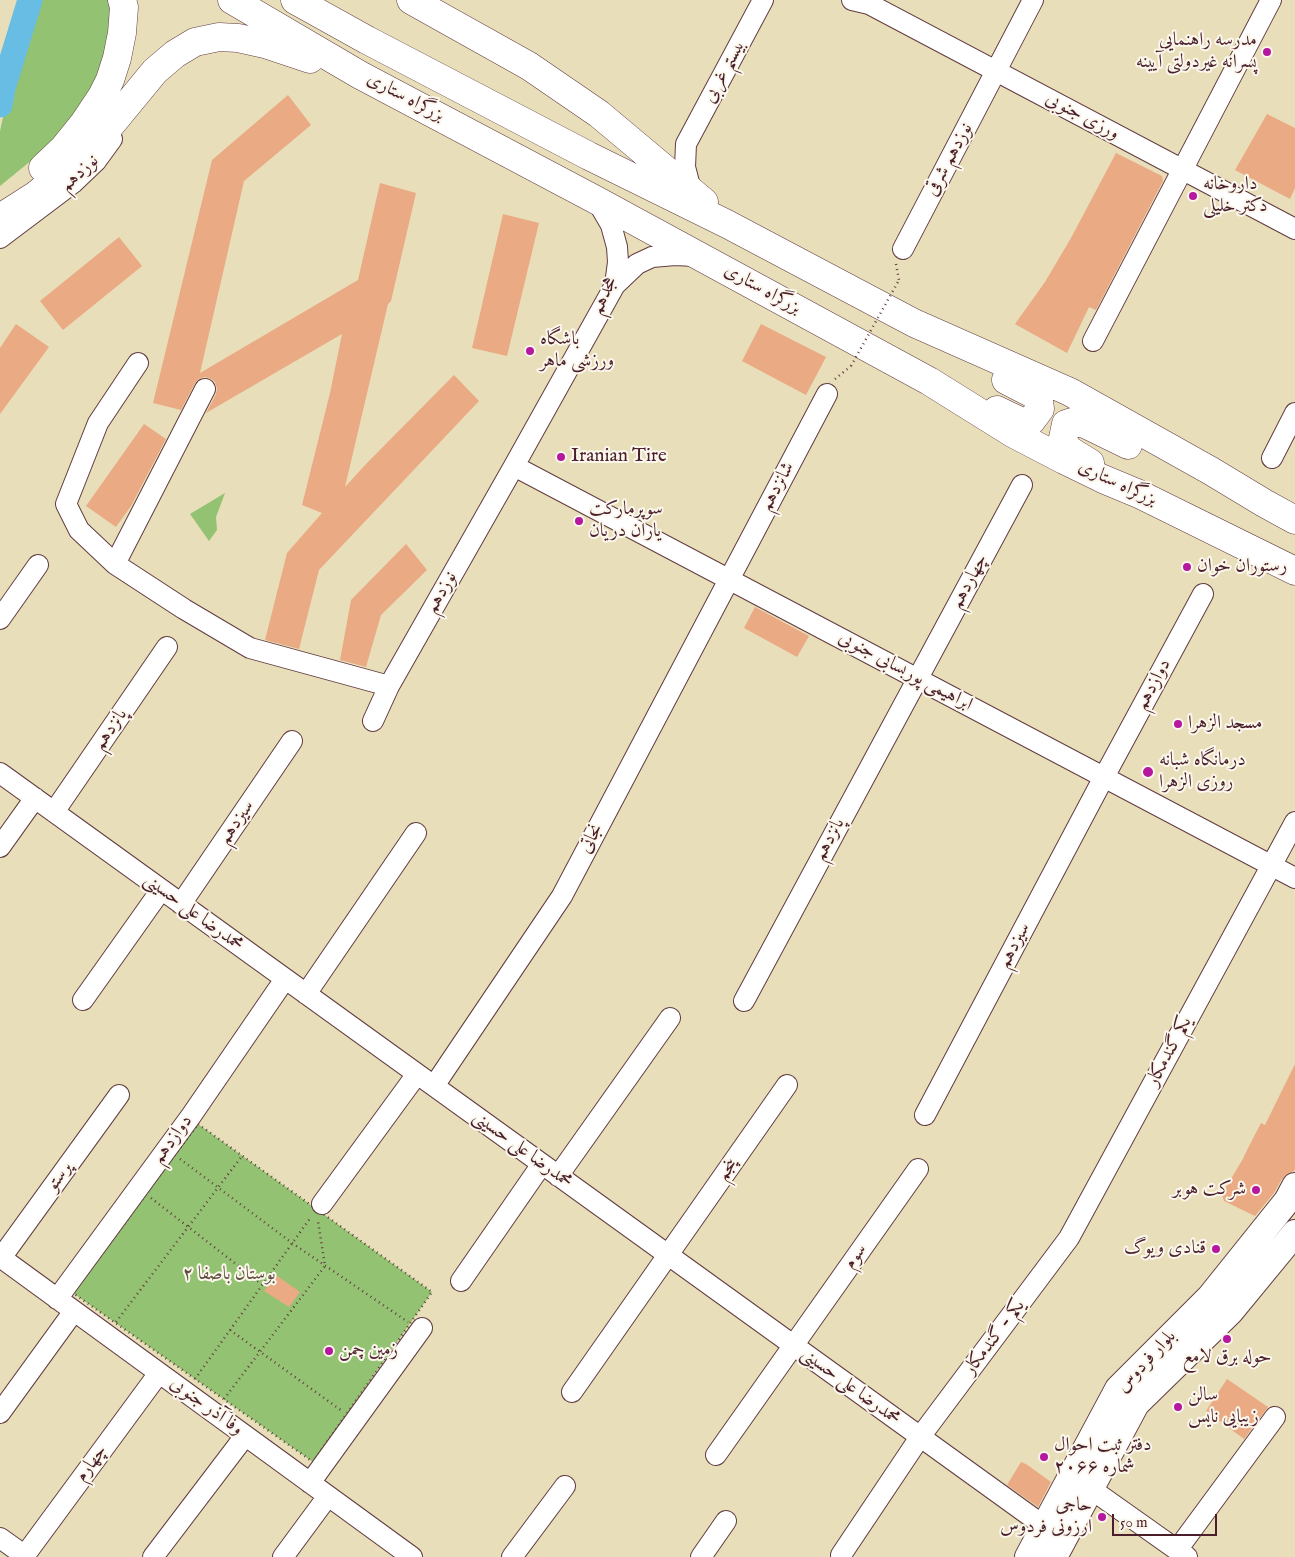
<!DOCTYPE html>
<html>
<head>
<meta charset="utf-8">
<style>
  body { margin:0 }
  #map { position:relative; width:1295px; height:1557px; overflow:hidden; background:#e8deba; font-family:"IM FELL English",serif }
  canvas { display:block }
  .scale { position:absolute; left:1112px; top:1514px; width:105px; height:22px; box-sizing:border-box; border:2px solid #4a1f2b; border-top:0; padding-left:6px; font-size:15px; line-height:18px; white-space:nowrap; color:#4a1f2b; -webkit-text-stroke:4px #fbf7ec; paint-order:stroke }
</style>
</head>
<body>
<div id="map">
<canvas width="1295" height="1557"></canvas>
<div class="scale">50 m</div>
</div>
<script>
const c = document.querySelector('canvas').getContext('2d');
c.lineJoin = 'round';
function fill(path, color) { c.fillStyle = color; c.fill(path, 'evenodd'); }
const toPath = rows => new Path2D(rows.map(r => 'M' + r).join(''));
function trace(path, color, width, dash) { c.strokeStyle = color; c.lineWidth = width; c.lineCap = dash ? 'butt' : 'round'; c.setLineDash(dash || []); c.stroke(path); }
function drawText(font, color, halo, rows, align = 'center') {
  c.font = font + ' "IM FELL English",Amiri,serif'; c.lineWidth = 4; c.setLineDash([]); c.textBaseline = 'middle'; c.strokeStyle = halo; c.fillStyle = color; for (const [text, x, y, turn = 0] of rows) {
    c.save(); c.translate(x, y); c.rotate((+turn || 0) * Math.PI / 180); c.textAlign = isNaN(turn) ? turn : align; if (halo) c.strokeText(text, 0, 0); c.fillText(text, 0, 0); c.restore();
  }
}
const green = toPath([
  [35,0,112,0,112,26,104,56,93,84,76,114,54,142,0,186,0,131,13,72],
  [225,493,216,517,217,530,209,541,190,514],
  [198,1124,432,1292,313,1462,73,1293]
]);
const river = toPath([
  [0,105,3,88,30,0]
]);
const building = toPath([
  [288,95,311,125,244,181,200,373,358,280,380,183,416,193,391,301,388,304,345,487,366,464,454,375,479,401,319,570,299,649,265,640,287,553,322,513,302,505,330,393,342,334,206,413,216,394,217,389,215,382,211,379,205,377,199,379,195,383,181,410,153,403,212,160],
  [1267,114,1295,128,1295,188,1290,199,1235,170],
  [1116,153,1162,176,1163,181,1096,310,1089,307,1067,353,1015,324,1045,282,1071,238],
  [503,214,539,223,507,356,472,348],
  [119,237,142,266,63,330,40,301],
  [16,324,49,347,0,414,0,348],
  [761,324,826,357,806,395,742,361],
  [144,424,166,439,131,506,116,527,86,506],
  [406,544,427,570,381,615,366,667,340,660,351,600],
  [755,607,809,636,797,657,744,628],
  [1295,1064,1295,1169,1294,1171,1287,1174,1282,1179,1274,1193,1255,1216,1224,1201,1222,1194,1244,1157,1244,1156,1261,1123,1265,1125],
  [276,1275,300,1292,289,1307,264,1291],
  [1227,1379,1268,1407,1244,1439,1206,1411],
  [1021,1462,1026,1464,1051,1482,1038,1507,1007,1485]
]);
const path = toPath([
  [896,264,899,280],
  [835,379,851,366],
  [198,1124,432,1292,313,1462,73,1293,198,1124],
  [180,1159,292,1243,408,1322],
  [151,1198,263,1285],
  [116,1322,242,1156],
  [230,1330,342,1411],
  [195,1379,311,1217],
  [224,1399,325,1266,318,1221]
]);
const minor = toPath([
  [852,0,869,4,1295,229],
  [691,190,685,167,686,144,763,0],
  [0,238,73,183,96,161,112,139],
  [903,249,1033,0],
  [615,285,637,264,652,257,675,255,695,256],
  [1093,341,1271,0],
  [138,363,98,423,66,504,79,530,115,564,184,609,250,648,389,686],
  [1272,458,1295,413],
  [514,466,1295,878],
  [115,564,205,389],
  [0,619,38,565],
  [373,721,389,686,514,466,615,285,618,262,617,247,611,225,597,201],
  [0,773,1044,1526],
  [54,812,167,647],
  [0,847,35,798],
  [181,904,292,741],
  [306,994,416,833],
  [83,1000,161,890],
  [744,1001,1022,485],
  [434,1086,562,896,827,394],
  [925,1115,1104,777,1203,594],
  [558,1176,670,1018],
  [322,1204,417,1074],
  [0,1257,412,1557],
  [1,1258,119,1095],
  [461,1281,542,1164],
  [57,1299,191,1116,285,979],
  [572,1392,787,1085],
  [0,1413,74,1311],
  [716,1455,918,1169],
  [310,1483,422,1328],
  [1091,1489,1187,1557],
  [0,1538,21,1553,28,1551,159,1373],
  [1177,1550,1275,1417],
  [841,1555,920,1437,1069,1238,1295,822],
  [153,1557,245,1436],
  [283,1557,328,1496],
  [512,1557,565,1486],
  [701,1557,726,1521]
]);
const major = toPath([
  [1028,1557,1118,1389,1210,1297,1287,1201,1295,1186],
  [1054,1557,1136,1404,1230,1312,1295,1233]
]);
const highway = toPath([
  [232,0,360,75,596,200,929,381,1014,434,1064,460,1103,479,1139,494,1295,571],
  [295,0,367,40,589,156,727,224,914,323,1070,392,1211,471,1264,503,1295,520],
  [411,0,529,66,599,114,704,202],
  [43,168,63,149,84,123,102,96,110,80,117,58,122,33,124,7,122,0],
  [0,218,36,195,76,162,99,139,155,71,175,54,195,42,219,37,238,38,265,44,310,59],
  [997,410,1024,423,1031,421,1040,409,1039,401,1035,395,1006,380],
  [1090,463,1069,450,1065,444,1063,438,1066,424,1072,422,1085,424,1128,445]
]);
const pathBridge = toPath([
  [851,366,899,280]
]);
const markers = [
  [1267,52,5,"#b5179e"],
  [1193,196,5,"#b5179e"],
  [530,351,5,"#b5179e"],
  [561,457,5,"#b5179e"],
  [579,521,5,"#b5179e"],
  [1187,567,5,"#b5179e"],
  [1178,724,5,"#b5179e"],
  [1148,772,6,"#b5179e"],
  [1256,1190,5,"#b5179e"],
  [1216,1249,5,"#b5179e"],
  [1227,1339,5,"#b5179e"],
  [329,1351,5,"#b5179e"],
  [1178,1407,5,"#b5179e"],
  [1044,1457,5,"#b5179e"],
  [1102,1517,5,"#b5179e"]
];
const poiNames = [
  ["مدرسه راهنمایی",1257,41,"right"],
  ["پسرانه غیردولتی آیینه",1257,63,"right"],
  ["داروخانه",1203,185],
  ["دکتر خلیلی",1203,207],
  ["باشگاه",540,340],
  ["ورزشی ماهر",540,362],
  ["Iranian Tire",571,457],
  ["سوپرمارکت",589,510],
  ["یاران دریان",589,532],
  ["رستوران خوان",1197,567],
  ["مسجد الزهرا",1188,724],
  ["درمانگاه شبانه",1159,761],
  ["روزی الزهرا",1159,783],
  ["شرکت هوبر",1246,1190,"right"],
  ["قنادی ویوگ",1206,1249,"right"],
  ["زمین چمن",339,1351],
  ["حوله برق لامع",1227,1358,"center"],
  ["سالن",1188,1396],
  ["زیبایی نایس",1188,1418],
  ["دفتر ثبت احوال",1054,1446],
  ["شماره ۲۰۶۶",1054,1468],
  ["حاجی‌",1092,1506,"right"],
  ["ارزونی فردوس",1092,1528,"right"]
];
const streetNames = [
  ["بیستم غربی",725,72,-62],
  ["بزرگراه ستاری",405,98,28],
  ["ورزی جنوبی",1082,117,28],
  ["نوزدهم شرقی",950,160,-62],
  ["نوزدهم",80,174,-43],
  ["بزرگراه ستاری",762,290,29],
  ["هجدهم",605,296,-66],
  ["بزرگراه ستاری",1117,484,25],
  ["شانزدهم",778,487,-62],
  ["چهاردهم",970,582,-62],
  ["نوزدهم",442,593,-60],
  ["ابراهیمی پوربسابی جنوبی",905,672,28],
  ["دوازدهم",1154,685,-62],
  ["پانزدهم",111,730,-56],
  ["سیزدهم",237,823,-56],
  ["نجاتی",592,839,-62],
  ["پانزدهم",830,840,-62],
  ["محمدرضا علی حسینی",193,913,36],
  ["سیزدهم",1015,946,-62],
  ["یکم گندمکار",1170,1052,-62],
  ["دوازدهم",173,1140,-54],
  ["محمدرضا علی حسینی",522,1150,36],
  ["پنجم",728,1170,-55],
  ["پرستو",60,1177,-54],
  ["سوم",856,1257,-55],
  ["یکم - گندمکار",995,1338,-53],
  ["بلوار فردوس",1147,1362,-47],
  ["محمدرضا علی حسینی",850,1387,36],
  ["وفا آذر جنوبی",206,1407,36],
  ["چهارم",92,1464,-54]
];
const parkNames = [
  ["بوستان باصفا ۲",229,1275]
];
fill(green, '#93c272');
trace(river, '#67bde4', 25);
fill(building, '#eaaa83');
trace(minor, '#623c40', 22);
trace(major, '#623c40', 28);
trace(highway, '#623c40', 29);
trace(path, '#623c40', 2.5, [1, 4]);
trace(minor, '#fff', 20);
trace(major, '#fff', 26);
trace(highway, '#fff', 28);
trace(pathBridge, '#623c40', 2.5, [1, 4]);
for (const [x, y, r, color] of markers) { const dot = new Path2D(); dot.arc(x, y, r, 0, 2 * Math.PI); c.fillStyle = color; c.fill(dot); trace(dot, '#fbf7ec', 2); }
drawText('19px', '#4a1f2b', '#fbf7ec', poiNames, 'left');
drawText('19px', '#4a1f2b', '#fbf7ec', streetNames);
drawText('19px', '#605040', '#fbf7ec', parkNames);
</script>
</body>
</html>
